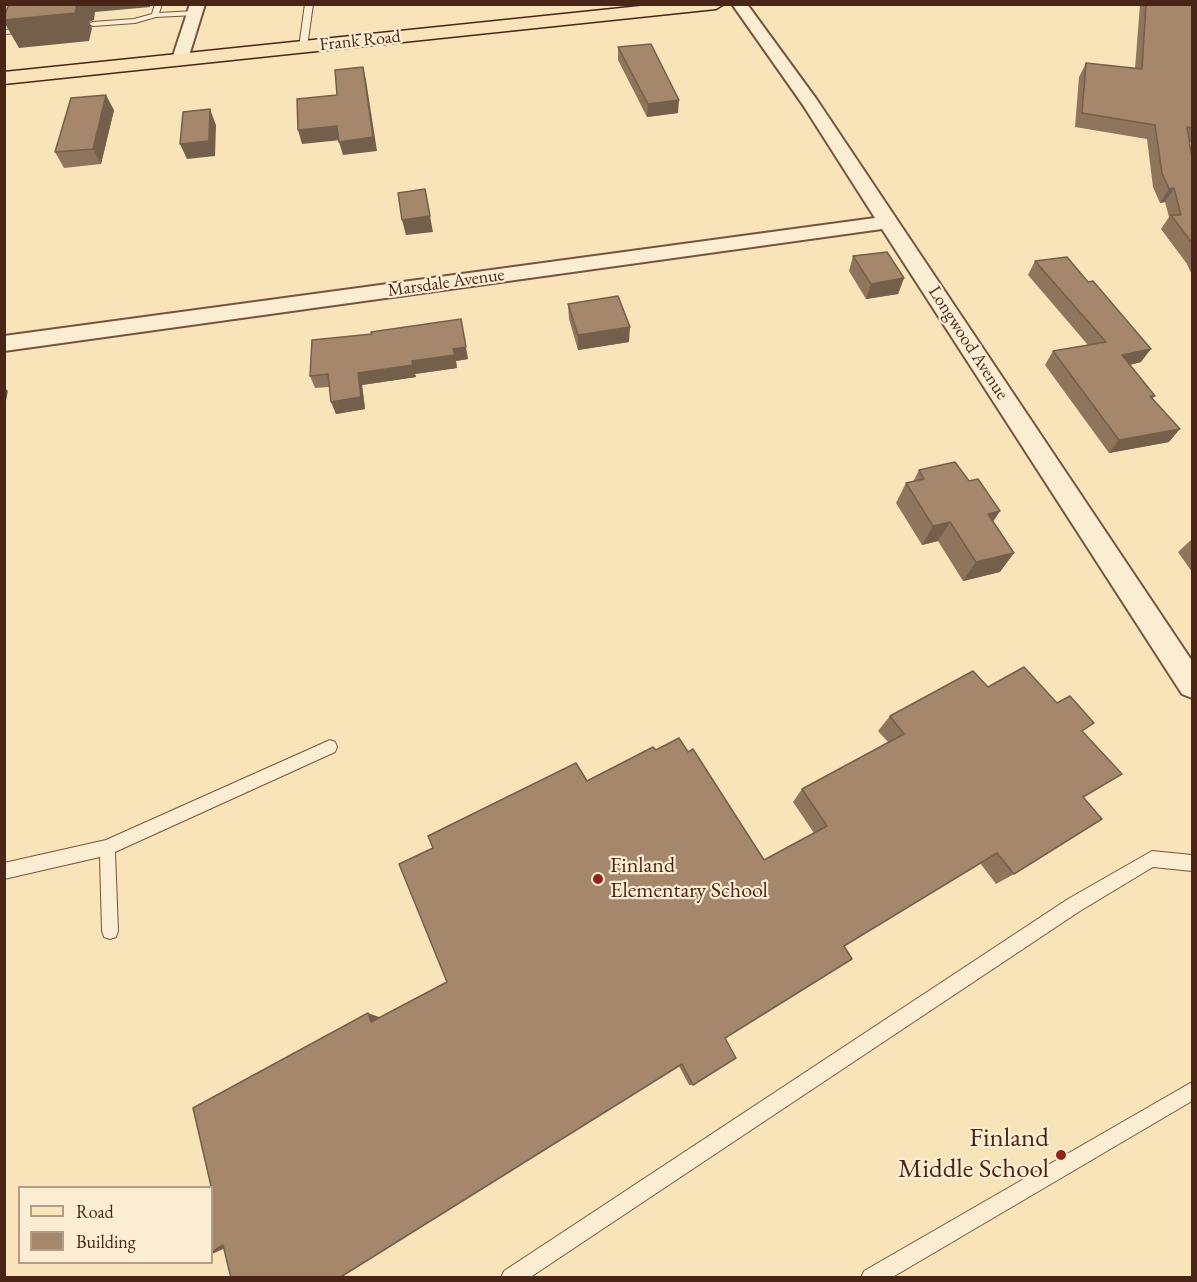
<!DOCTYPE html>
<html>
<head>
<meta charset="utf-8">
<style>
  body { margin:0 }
  #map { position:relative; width:1197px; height:1282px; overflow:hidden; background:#f9e3b8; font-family:"EB Garamond",serif }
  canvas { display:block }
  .frame { position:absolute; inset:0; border:6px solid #492517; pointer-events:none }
  .legend { position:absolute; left:18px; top:1186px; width:195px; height:78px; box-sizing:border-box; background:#fbedd1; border:2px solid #b49d87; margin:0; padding:8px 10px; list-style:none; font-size:18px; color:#492517 }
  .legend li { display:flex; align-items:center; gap:12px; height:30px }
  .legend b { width:30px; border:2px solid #b49d87 }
</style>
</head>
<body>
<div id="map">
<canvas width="1197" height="1282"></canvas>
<div class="frame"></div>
<ul class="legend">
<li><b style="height:8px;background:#f9e3b8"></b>Road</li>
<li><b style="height:16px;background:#a5886b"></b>Building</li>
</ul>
</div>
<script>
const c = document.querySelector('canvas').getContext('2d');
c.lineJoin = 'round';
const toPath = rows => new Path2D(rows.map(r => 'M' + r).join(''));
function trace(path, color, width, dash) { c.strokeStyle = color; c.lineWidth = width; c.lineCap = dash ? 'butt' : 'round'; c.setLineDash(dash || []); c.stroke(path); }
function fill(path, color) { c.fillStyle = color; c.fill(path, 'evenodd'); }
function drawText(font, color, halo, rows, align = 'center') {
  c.font = font + ' "EB Garamond",serif'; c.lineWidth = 4.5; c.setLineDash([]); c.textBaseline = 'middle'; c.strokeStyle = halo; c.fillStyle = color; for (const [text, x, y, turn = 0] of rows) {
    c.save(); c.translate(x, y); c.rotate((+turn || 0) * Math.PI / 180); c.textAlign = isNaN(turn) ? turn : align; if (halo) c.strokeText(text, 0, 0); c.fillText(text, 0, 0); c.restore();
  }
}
const service = toPath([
  [155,4,162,4,159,13,195,11,199,13,195,15,156,17,135,23,93,26,89,24,93,22,134,19,152,14,155,4],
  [305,4,313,4,307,47,303,49,299,47,305,4],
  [28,28,28,32,4,34,4,30,28,28],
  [330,740,335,742,337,747,335,752,115,852,118,931,116,937,110,939,104,937,102,931,100,857,4,879,4,863,106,840,330,740],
  [1152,851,1192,855,1192,871,1153,867,1080,911,529,1278,501,1278,504,1271,1068,899,1152,851],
  [1192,1082,1192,1101,891,1278,861,1278,864,1271,1192,1082]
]);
const minor = toPath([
  [190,4,205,4,188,59,180,64,172,59,190,4],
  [732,4,747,4,817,100,1192,661,1192,698,1182,694,882,229,4,351,4,336,875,218,803,105,732,4]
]);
const primary = toPath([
  [660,4,724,4,716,9,4,84,4,72,660,4]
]);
const wall = toPath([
  [1140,4,1192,4,1192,141,1190,143,1192,158,1192,275,1187,264,1161,229,1169,217,1165,202,1160,203,1153,187,1147,139,1075,127,1079,77,1086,63,1135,69],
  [618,47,678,113,647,117,618,60],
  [114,110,101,164,64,168,55,152],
  [853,256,904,278,898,294,866,299,849,271],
  [1035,261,1141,362,1130,365,1155,396,1152,399,1169,442,1109,453,1045,365,1053,351,1088,345,1028,275],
  [568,304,629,342,578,350,569,319],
  [371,332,468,359,456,361,457,368,415,374,416,377,362,385,365,409,336,414,329,387,315,388,310,376,372,334],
  [919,470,969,481,1000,511,993,522,1000,572,963,581,938,541,922,545,896,503,906,483,913,482],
  [1192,539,1192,572,1178,552],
  [988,687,1083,731,1083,797,1014,874,996,884,980,863,844,946,725,1038,693,1085,689,1085,679,1066,211,1186,379,1017,379,1018,447,982,587,781,656,750,688,752,764,860,814,833,793,802,802,789,888,742,878,731,890,716]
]);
const shadedWall = toPath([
  [77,4,150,4,150,7,95,12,94,20,89,22,92,28,89,41,19,48,4,22,4,20],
  [363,67,366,80,377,151,343,155,339,142],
  [106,95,114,110,101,164,93,149],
  [679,100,678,113,647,117,648,104],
  [210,109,216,125,215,156,187,159,180,144],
  [337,126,341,140,302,144,298,130],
  [1174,188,1165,202,1160,203,1169,189],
  [430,216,433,232,406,235,402,220],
  [904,278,898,294,866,299,871,284],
  [630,327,629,342,578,350,578,335],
  [466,347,468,359,456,361,453,349],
  [1151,349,1141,362,1112,369,1122,355],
  [455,355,457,368,415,374,416,377,362,385,365,409,336,414,331,402,358,373,412,361],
  [4,387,8,391,4,411],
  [1180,429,1169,442,1109,453,1119,440],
  [1000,511,986,531,988,514],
  [950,522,938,541,922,545,933,526],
  [1014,553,1000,572,963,581,976,562],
  [368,1013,379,1017,382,1026,371,1022],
  [243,1237,223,1249,212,1254,212,1252,223,1245]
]);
const building = toPath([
  [13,4,77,4,75,13,4,20,4,17,8,6,13,4],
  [1146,4,1192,4,1192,128,1187,127,1192,158,1192,243,1171,215,1181,215,1174,188,1169,189,1162,173,1155,125,1082,113,1086,63,1142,69,1146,4],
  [651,44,679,100,648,104,618,47,651,44],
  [363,67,373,137,339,142,337,126,298,130,297,99,337,95,335,70,363,67],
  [106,95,93,149,55,152,71,98,106,95],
  [210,109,209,141,180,144,183,112,210,109],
  [425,189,430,216,402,220,398,193,425,189],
  [887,252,904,278,871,284,853,256,887,252],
  [1067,257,1088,282,1093,281,1151,349,1122,355,1155,396,1150,396,1180,429,1119,440,1053,351,1106,342,1035,261,1067,257],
  [618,296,630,327,578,335,568,304,618,296],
  [461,319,466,347,453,349,455,355,412,361,413,365,358,373,361,397,331,402,328,374,310,376,312,340,372,334,371,332,461,319],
  [955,462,969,481,978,479,1000,511,988,514,1014,553,976,562,950,522,933,526,906,483,924,479,919,470,955,462],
  [1024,667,1057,703,1070,696,1094,723,1082,731,1122,774,1083,797,1102,819,1014,874,997,853,844,946,852,959,725,1038,736,1058,693,1085,682,1064,339,1278,231,1278,223,1245,212,1252,212,1188,208,1188,211,1186,193,1108,368,1013,371,1022,447,982,399,864,433,848,428,836,576,763,587,781,653,747,656,750,679,738,688,752,693,749,764,860,827,826,802,789,904,734,890,716,973,671,988,687,1024,667]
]);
const markers = [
  [598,879,6,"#8f2418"],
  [1061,1155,6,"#8f2418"]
];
const farStreetnames = [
  ["Frank Road",360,41,-6],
  ["Marsdale Avenue",446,283,-8],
  ["Longwood Avenue",968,343,57]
];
const poiNames = [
  ["Finland",610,866],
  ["Elementary School",610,891]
];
const nearPoinames = [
  ["Finland",1049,1139],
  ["Middle School",1049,1170]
];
trace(service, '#75543f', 2);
trace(minor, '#75543f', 4);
trace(primary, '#492517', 3);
fill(service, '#fbedd1');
fill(minor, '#fbedd1');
fill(primary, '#f9e3b8');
fill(wall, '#8e755c');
fill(shadedWall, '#745f4b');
fill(building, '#a5886b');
trace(building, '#745f4b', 1.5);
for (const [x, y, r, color] of markers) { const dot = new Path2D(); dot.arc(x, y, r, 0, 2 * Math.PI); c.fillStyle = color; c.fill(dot); trace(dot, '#fbedd1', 2); }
drawText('18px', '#492517', '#fbedd1', farStreetnames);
drawText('22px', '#492517', '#fbedd1', poiNames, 'left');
drawText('27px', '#492517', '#fbedd1', nearPoinames, 'right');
</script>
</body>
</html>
